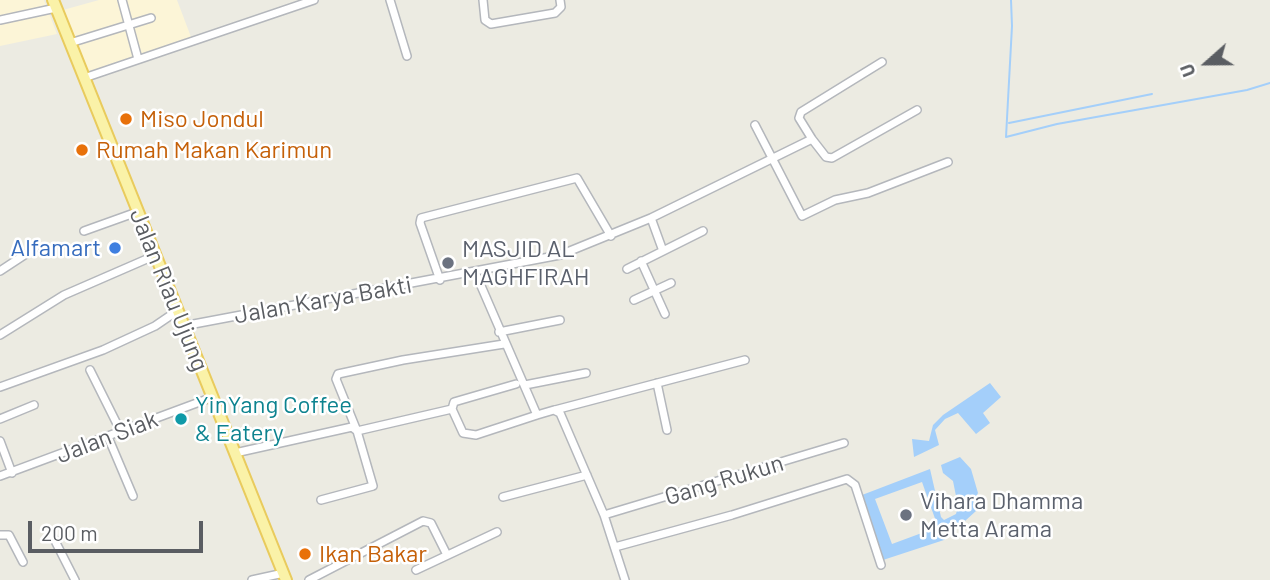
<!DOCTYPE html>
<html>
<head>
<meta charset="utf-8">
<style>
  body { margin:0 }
  #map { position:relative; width:1270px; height:580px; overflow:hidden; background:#ecebe2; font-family:Barlow,sans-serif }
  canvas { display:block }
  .north { position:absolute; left:1172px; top:28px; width:70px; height:70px; -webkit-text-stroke:5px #fff; paint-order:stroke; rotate:249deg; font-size:19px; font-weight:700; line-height:28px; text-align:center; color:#5a5d62 }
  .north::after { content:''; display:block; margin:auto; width:24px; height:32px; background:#5a5d62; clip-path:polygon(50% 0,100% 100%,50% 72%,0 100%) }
  .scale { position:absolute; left:28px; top:521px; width:175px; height:32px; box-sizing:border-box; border:4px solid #5a5d62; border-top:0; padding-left:9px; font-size:21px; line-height:24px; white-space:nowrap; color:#5a5d62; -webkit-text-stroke:5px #fff; paint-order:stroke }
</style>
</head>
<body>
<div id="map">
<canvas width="1270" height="580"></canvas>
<div class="north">U</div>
<div class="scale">200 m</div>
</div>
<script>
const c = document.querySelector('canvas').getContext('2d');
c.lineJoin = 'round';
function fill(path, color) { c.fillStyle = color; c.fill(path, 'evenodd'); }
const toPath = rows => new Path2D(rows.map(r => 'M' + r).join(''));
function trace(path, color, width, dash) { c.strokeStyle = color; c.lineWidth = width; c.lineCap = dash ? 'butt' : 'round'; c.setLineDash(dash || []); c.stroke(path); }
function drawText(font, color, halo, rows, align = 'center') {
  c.font = font + ' Barlow,sans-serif'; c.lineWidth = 5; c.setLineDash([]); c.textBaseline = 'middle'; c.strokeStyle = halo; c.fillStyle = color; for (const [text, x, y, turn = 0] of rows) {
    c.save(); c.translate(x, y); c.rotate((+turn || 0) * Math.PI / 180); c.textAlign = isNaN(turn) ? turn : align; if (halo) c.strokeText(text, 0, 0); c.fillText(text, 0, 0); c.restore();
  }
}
const commercial = toPath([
  [0,0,44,0,57,34,0,46],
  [99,0,177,0,191,37,87,72,63,10]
]);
const water = toPath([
  [990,383,1001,397,983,413,990,423,976,434,958,413,945,419,935,430,939,445,914,457,912,439,929,441,933,425,943,415],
  [960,457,971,469,978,493,973,503,976,511,944,540,883,560,862,495,930,469,941,517,944,520,956,514,958,506,953,481,943,473,941,465],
  [922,482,938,527,892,544,875,499]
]);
const stream = toPath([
  [1011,0,1012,26,1006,137,1057,124,1247,90,1270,83],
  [1009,123,1152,94]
]);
const street = toPath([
  [122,0,138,59],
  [390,0,407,56],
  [483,0,485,20,491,24,555,13,561,7,560,0],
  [0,20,56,8],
  [70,43,151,18],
  [882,62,801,112,799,118,812,139,826,157,832,158,917,110],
  [84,78,314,0],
  [755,125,802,216,835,200,868,193,948,162],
  [651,218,663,251],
  [84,231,137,212],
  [641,261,665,314],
  [627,269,703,231],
  [0,271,35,248],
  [475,272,537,415],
  [440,280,420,223,421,218,577,178,611,236],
  [634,300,671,283],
  [183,326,560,255,651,218,812,139],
  [499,332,560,320],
  [0,335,64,295,156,255],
  [504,344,403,360,338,374,336,379,357,431,452,409,463,433,476,435,537,415,554,410,560,413,604,515,625,580],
  [90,370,121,432],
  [657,383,667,430],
  [525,385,586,373],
  [0,387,103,350,155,326,177,311],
  [452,409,454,402,516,384],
  [555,410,745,360],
  [0,419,34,405],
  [108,437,133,496],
  [0,441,12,473],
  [235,453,352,427,357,431,373,486,321,500],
  [0,476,213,397],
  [503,497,587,475],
  [604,515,844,443],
  [51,533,75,580],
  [0,535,9,535,23,562],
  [615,547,732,515,847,479,855,485,881,565],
  [416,570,497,532],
  [252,580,284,573],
  [309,580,423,521,431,523,447,555]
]);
const primary = toPath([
  [53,0,286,580]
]);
const markers = [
  [126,119,7,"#e8710a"],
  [82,150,7,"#e8710a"],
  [115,248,7,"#3f7fe0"],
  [448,263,7,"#6b7280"],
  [181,419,7,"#0f9aa8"],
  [906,515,7,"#6b7280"],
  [305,554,7,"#e8710a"]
];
const foodNames = [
  ["Miso Jondul",140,119],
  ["Rumah Makan Karimun",96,150],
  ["Ikan Bakar",319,554]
];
const shopNames = [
  ["Alfamart",101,248]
];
const worshipNames = [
  ["MASJID AL",462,249],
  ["MAGHFIRAH",462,277],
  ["Vihara Dhamma",920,501],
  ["Metta Arama",920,529]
];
const streetNames = [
  ["Jalan Riau Ujung",169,290,68],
  ["Jalan Karya Bakti",323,300,-10],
  ["Jalan Siak",107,437,-21],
  ["Gang Rukun",724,480,-17]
];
const cultureNames = [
  ["YinYang Coffee",195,405],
  ["& Eatery",195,433]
];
fill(commercial, '#fcf5d7');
fill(water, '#a4cffa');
trace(stream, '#a4cffa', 2);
trace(street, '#b4b7bc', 10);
trace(primary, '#e9cb5d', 14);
trace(street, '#fff', 7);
trace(primary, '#faf2a8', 10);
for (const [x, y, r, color] of markers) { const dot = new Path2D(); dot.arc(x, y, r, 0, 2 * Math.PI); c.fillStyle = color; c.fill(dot); trace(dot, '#fff', 2.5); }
drawText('24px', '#c56008', '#fff', foodNames, 'left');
drawText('24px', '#366cbe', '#fff', shopNames, 'right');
drawText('24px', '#5b616d', '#fff', worshipNames, 'left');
drawText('24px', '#5a5d62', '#fff', streetNames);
drawText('24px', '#0d838f', '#fff', cultureNames, 'left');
</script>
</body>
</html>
